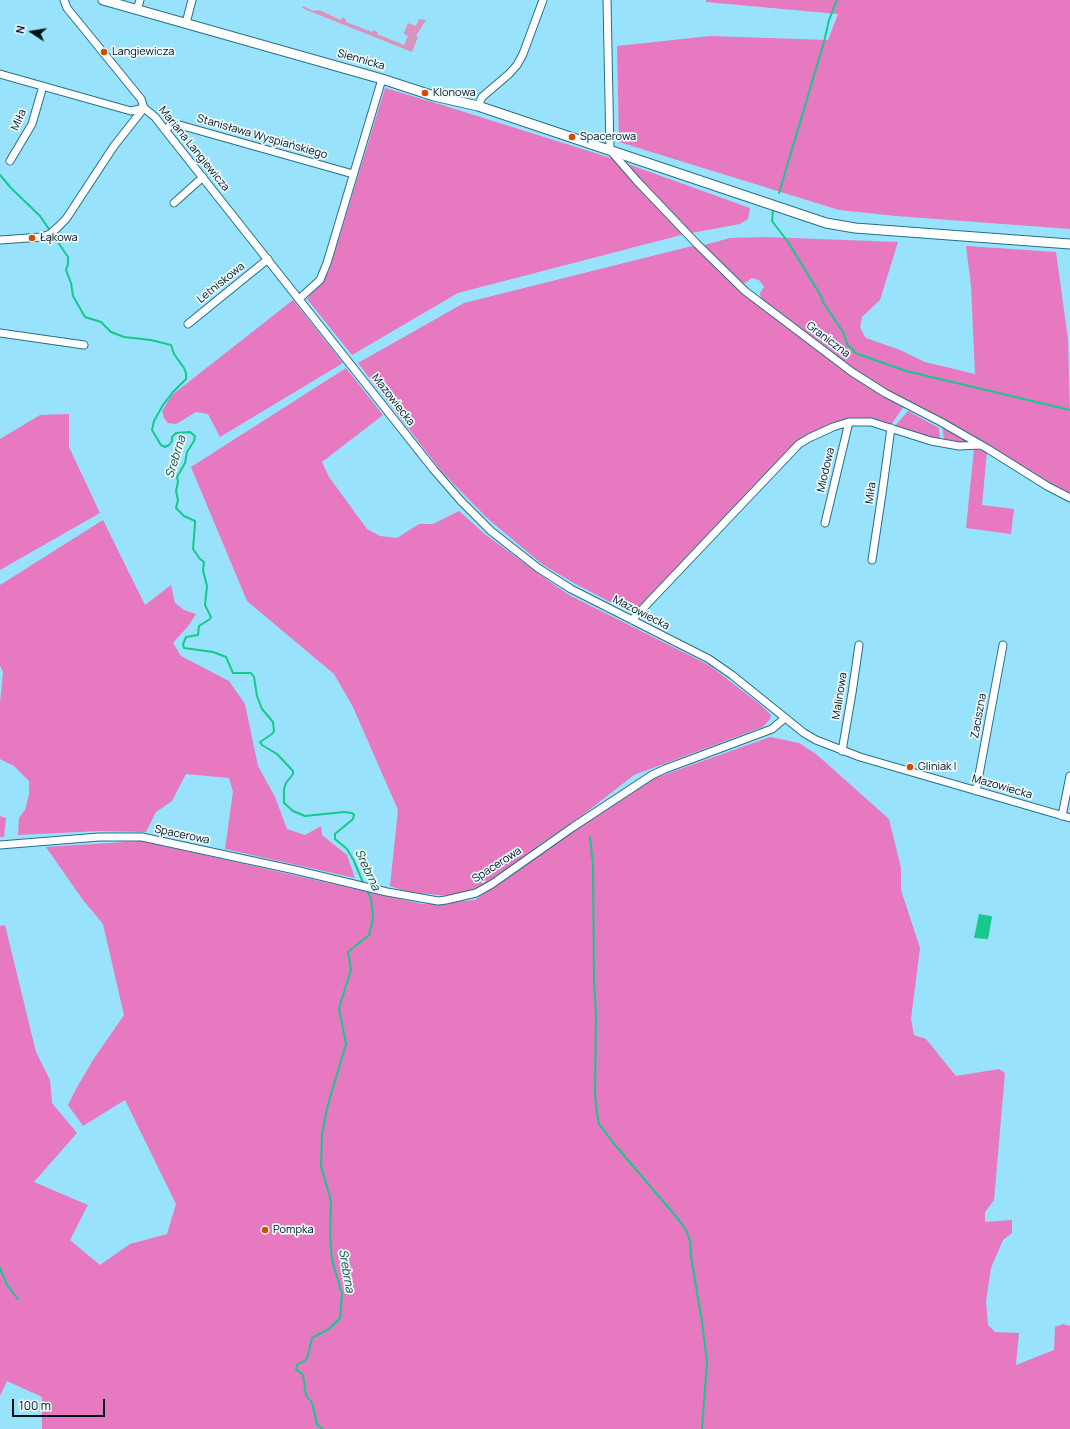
<!DOCTYPE html>
<html>
<head>
<meta charset="utf-8">
<style>
  body { margin:0 }
  #map { position:relative; width:1070px; height:1429px; overflow:hidden; background:#99e2fb; font-family:Manrope,sans-serif }
  canvas { display:block }
  .north { position:absolute; left:12px; top:12px; width:40px; height:40px; -webkit-text-stroke:3px #ecf9fe; paint-order:stroke; rotate:282deg; font-size:11px; font-weight:700; line-height:16px; text-align:center; color:#001118 }
  .north::after { content:''; display:block; margin:auto; width:14px; height:18px; background:#001118; clip-path:polygon(50% 0,100% 100%,50% 72%,0 100%) }
  .scale { position:absolute; left:12px; top:1399px; width:93px; height:18px; box-sizing:border-box; border:2px solid #001118; border-top:0; padding-left:5px; font-size:12px; line-height:14px; white-space:nowrap; color:#001118; -webkit-text-stroke:3px #ecf9fe; paint-order:stroke }
</style>
</head>
<body>
<div id="map">
<canvas width="1070" height="1429"></canvas>
<div class="north">N</div>
<div class="scale">100 m</div>
</div>
<script>
const c = document.querySelector('canvas').getContext('2d');
c.lineJoin = 'round';
function fill(path, color) { c.fillStyle = color; c.fill(path, 'evenodd'); }
const toPath = rows => new Path2D(rows.map(r => 'M' + r).join(''));
function trace(path, color, width, dash) { c.strokeStyle = color; c.lineWidth = width; c.lineCap = dash ? 'butt' : 'round'; c.setLineDash(dash || []); c.stroke(path); }
function drawText(font, color, halo, rows, align = 'center') {
  c.font = font + ' Manrope,sans-serif'; c.lineWidth = 3.5; c.setLineDash([]); c.textBaseline = 'middle'; c.strokeStyle = halo; c.fillStyle = color; for (const [text, x, y, turn = 0] of rows) {
    c.save(); c.translate(x, y); c.rotate((+turn || 0) * Math.PI / 180); c.textAlign = isNaN(turn) ? turn : align; if (halo) c.strokeText(text, 0, 0); c.fillText(text, 0, 0); c.restore();
  }
}
const green = toPath([
  [303,6,313,11,319,10,341,20,342,17,346,19,346,22,372,32,373,30,378,32,377,34,404,45,408,36,404,34,404,32,408,23,416,26,419,19,426,20,416,36,418,37,412,52,309,11,302,8]
]);
const forest = toPath([
  [706,0,1070,0,1070,229,896,216,839,210,619,142,617,46,710,36,828,40,838,14,706,2],
  [385,88,442,105,614,159,685,234,458,293,352,355,307,299,329,271],
  [625,163,750,208,748,219,740,224,691,233],
  [765,237,898,242,880,300,862,317,860,328,866,338,900,350,925,362,975,374,971,286,966,246,1056,252,1068,339,1070,416,1070,496,909,404,871,381,836,357,761,299,760,293,764,287,759,280,752,278,745,283,742,282,718,262,704,245,730,238],
  [696,245,762,306,904,406,891,425,872,421,814,433,739,502,731,513,633,614,572,582,542,564,487,518,442,472,358,363,464,303],
  [293,300,343,363,220,437,208,414,196,412,176,424,168,423,164,418,162,411,172,395],
  [346,368,383,415,322,462,329,477,367,529,380,536,397,538,419,524,433,524,459,511,486,535,550,582,571,596,709,665,762,706,771,715,770,719,763,727,634,775,584,814,542,843,488,883,466,892,449,896,408,892,390,886,398,810,353,707,334,674,247,601,191,467],
  [908,411,939,428,940,441,895,426],
  [69,414,69,447,100,513,0,570,0,439,40,415],
  [942,424,970,442,969,444,944,441],
  [974,449,987,452,982,505,1014,509,1011,534,966,528],
  [103,520,145,605,171,585,175,603,184,610,196,614,189,625,173,643,181,656,229,681,245,704,258,766,275,797,287,829,305,835,321,826,322,835,347,855,355,878,225,849,233,792,229,778,186,774,172,801,156,812,146,832,99,831,18,835,19,818,25,810,29,795,29,781,14,766,0,759,0,703,3,672,0,666,0,585],
  [770,737,799,743,816,754,889,819,901,868,901,890,920,948,911,1019,914,1035,926,1039,956,1076,999,1069,1005,1073,994,1200,985,1212,985,1222,1012,1220,1012,1233,1003,1240,991,1268,986,1301,988,1325,995,1332,1019,1333,1016,1365,1054,1350,1055,1327,1063,1324,1070,1326,1070,1429,42,1429,42,1397,7,1381,0,1396,0,926,5,925,36,1052,50,1080,52,1103,77,1133,34,1182,88,1205,70,1240,100,1265,130,1244,167,1234,176,1204,125,1100,83,1126,68,1105,76,1089,93,1060,124,1015,103,924,83,900,46,847,142,841,422,904,475,900,568,835,655,778],
  [0,816,6,818,4,837,0,837]
]);
const water = toPath([
  [979,914,991,916,992,917,988,939,974,938]
]);
const stream = toPath([
  [0,175,11,188,40,216,68,257,68,264,66,270,71,283,73,296,85,317,101,322,111,332,124,337,151,340,171,345,174,354,184,368,186,373,186,379,173,392,163,405,154,421,152,430,161,445,165,447,169,445,172,441,172,437,176,433,190,432,195,436,194,441,187,452,185,463,177,477,178,482,176,491,178,500,176,508,184,516,195,521,195,524,193,549,200,559,204,562,203,570,207,586,205,605,211,617,210,619,199,626,198,635,186,637,183,644,184,648,213,652,226,657,233,673,251,673,254,677,257,696,262,709,273,722,274,731,272,734,260,742,262,745,277,754,293,771,293,774,286,783,284,789,284,803,293,811,305,816,344,812,352,813,354,815,353,819,335,834,335,839,347,849,354,861,364,885],
  [779,193,824,42,829,20,837,0],
  [773,211,772,221,788,242,821,296,823,302,843,332,848,346,852,348,855,353,906,371,1070,410],
  [590,837,593,865,594,979,596,1015,595,1095,597,1114,599,1124,615,1145,679,1220,686,1230,690,1241,691,1257,702,1322,707,1362,702,1429],
  [0,1268,7,1285,18,1299],
  [322,1429,317,1424,312,1403,306,1395,303,1375,296,1369,297,1365,307,1359,312,1338,329,1329,340,1318,342,1294,332,1260,330,1235,331,1201,321,1166,322,1135,327,1108,346,1044,339,1008,351,970,348,952,369,935,373,919,371,898,366,889]
]);
const minor = toPath([
  [64,0,67,8,141,99,144,108,155,117,165,130,434,470,461,501,491,531,538,568,571,589,709,659,732,675,804,733,816,740,860,757,1070,818],
  [607,0,610,150,637,181,697,244,745,291,852,372,885,393,941,422,988,449,1047,486,1070,498],
  [137,10,140,0],
  [186,23,192,0],
  [0,74,131,111,144,108],
  [478,106,482,97,509,74,517,65,523,54,543,0],
  [165,130,171,125,176,124,353,174],
  [10,161,32,124,43,86],
  [174,203,203,177],
  [0,240,42,237,50,234,58,227,66,219,114,146,144,108],
  [299,299,320,280,327,263,382,79],
  [188,324,268,259],
  [0,333,84,345],
  [825,523,849,422],
  [872,560,882,494,891,428],
  [632,620,799,444,809,438,833,427,849,422,871,422,931,441,959,446,980,445],
  [842,751,852,693,859,645],
  [976,791,1003,645],
  [1062,816,1070,776],
  [0,845,99,837,142,837,295,870,387,892,438,901,446,900,476,893,492,884,573,827,652,775,665,769,772,729,785,718]
]);
const secondary = toPath([
  [103,0,382,79,434,96,478,106,826,223,855,228,1070,244]
]);
const markers = [
  [104,52,4,"#d14d00"],
  [425,93,4,"#d14d00"],
  [572,137,4,"#d14d00"],
  [32,238,4,"#d14d00"],
  [910,767,4,"#d14d00"],
  [265,1230,4,"#d14d00"]
];
const poiNames = [
  ["Langiewicza",112,52],
  ["Klonowa",433,93],
  ["Spacerowa",580,137],
  ["Łąkowa",40,238],
  ["Gliniak I",918,767],
  ["Pompka",273,1230]
];
const streetNames = [
  ["Siennicka",361,60,16],
  ["Miła",19,120,-66],
  ["Stanisława Wyspiańskiego",262,137,16],
  ["Mariana Langiewicza",194,149,51],
  ["Letniskowa",221,283,-39],
  ["Graniczna",828,340,37],
  ["Mazowiecka",393,400,52],
  ["Miodowa",826,470,-77],
  ["Miła",871,493,-82],
  ["Mazowiecka",641,613,27],
  ["Malinowa",840,696,-81],
  ["Zaciszna",979,716,-80],
  ["Mazowiecka",1002,787,16],
  ["Spacerowa",182,835,12],
  ["Spacerowa",497,865,-33]
];
const waterNames = [
  ["Srebrna",176,457,-73],
  ["Srebrna",367,870,65],
  ["Srebrna",346,1271,80]
];
fill(green, '#d894bf');
fill(forest, '#e779c1');
fill(water, '#15c98b');
trace(stream, '#15c98b', 2);
trace(minor, '#247087', 9);
trace(secondary, '#247087', 11);
trace(minor, '#fff', 7);
trace(secondary, '#fff', 9);
for (const [x, y, r, color] of markers) { const dot = new Path2D(); dot.arc(x, y, r, 0, 2 * Math.PI); c.fillStyle = color; c.fill(dot); trace(dot, '#ecf9fe', 1.5); }
drawText('11px', '#001118', '#ecf9fe', poiNames, 'left');
drawText('11px', '#001118', '#ecf9fe', streetNames);
drawText('italic 12px', '#0d4d34', '#ecf9fe', waterNames);
</script>
</body>
</html>
